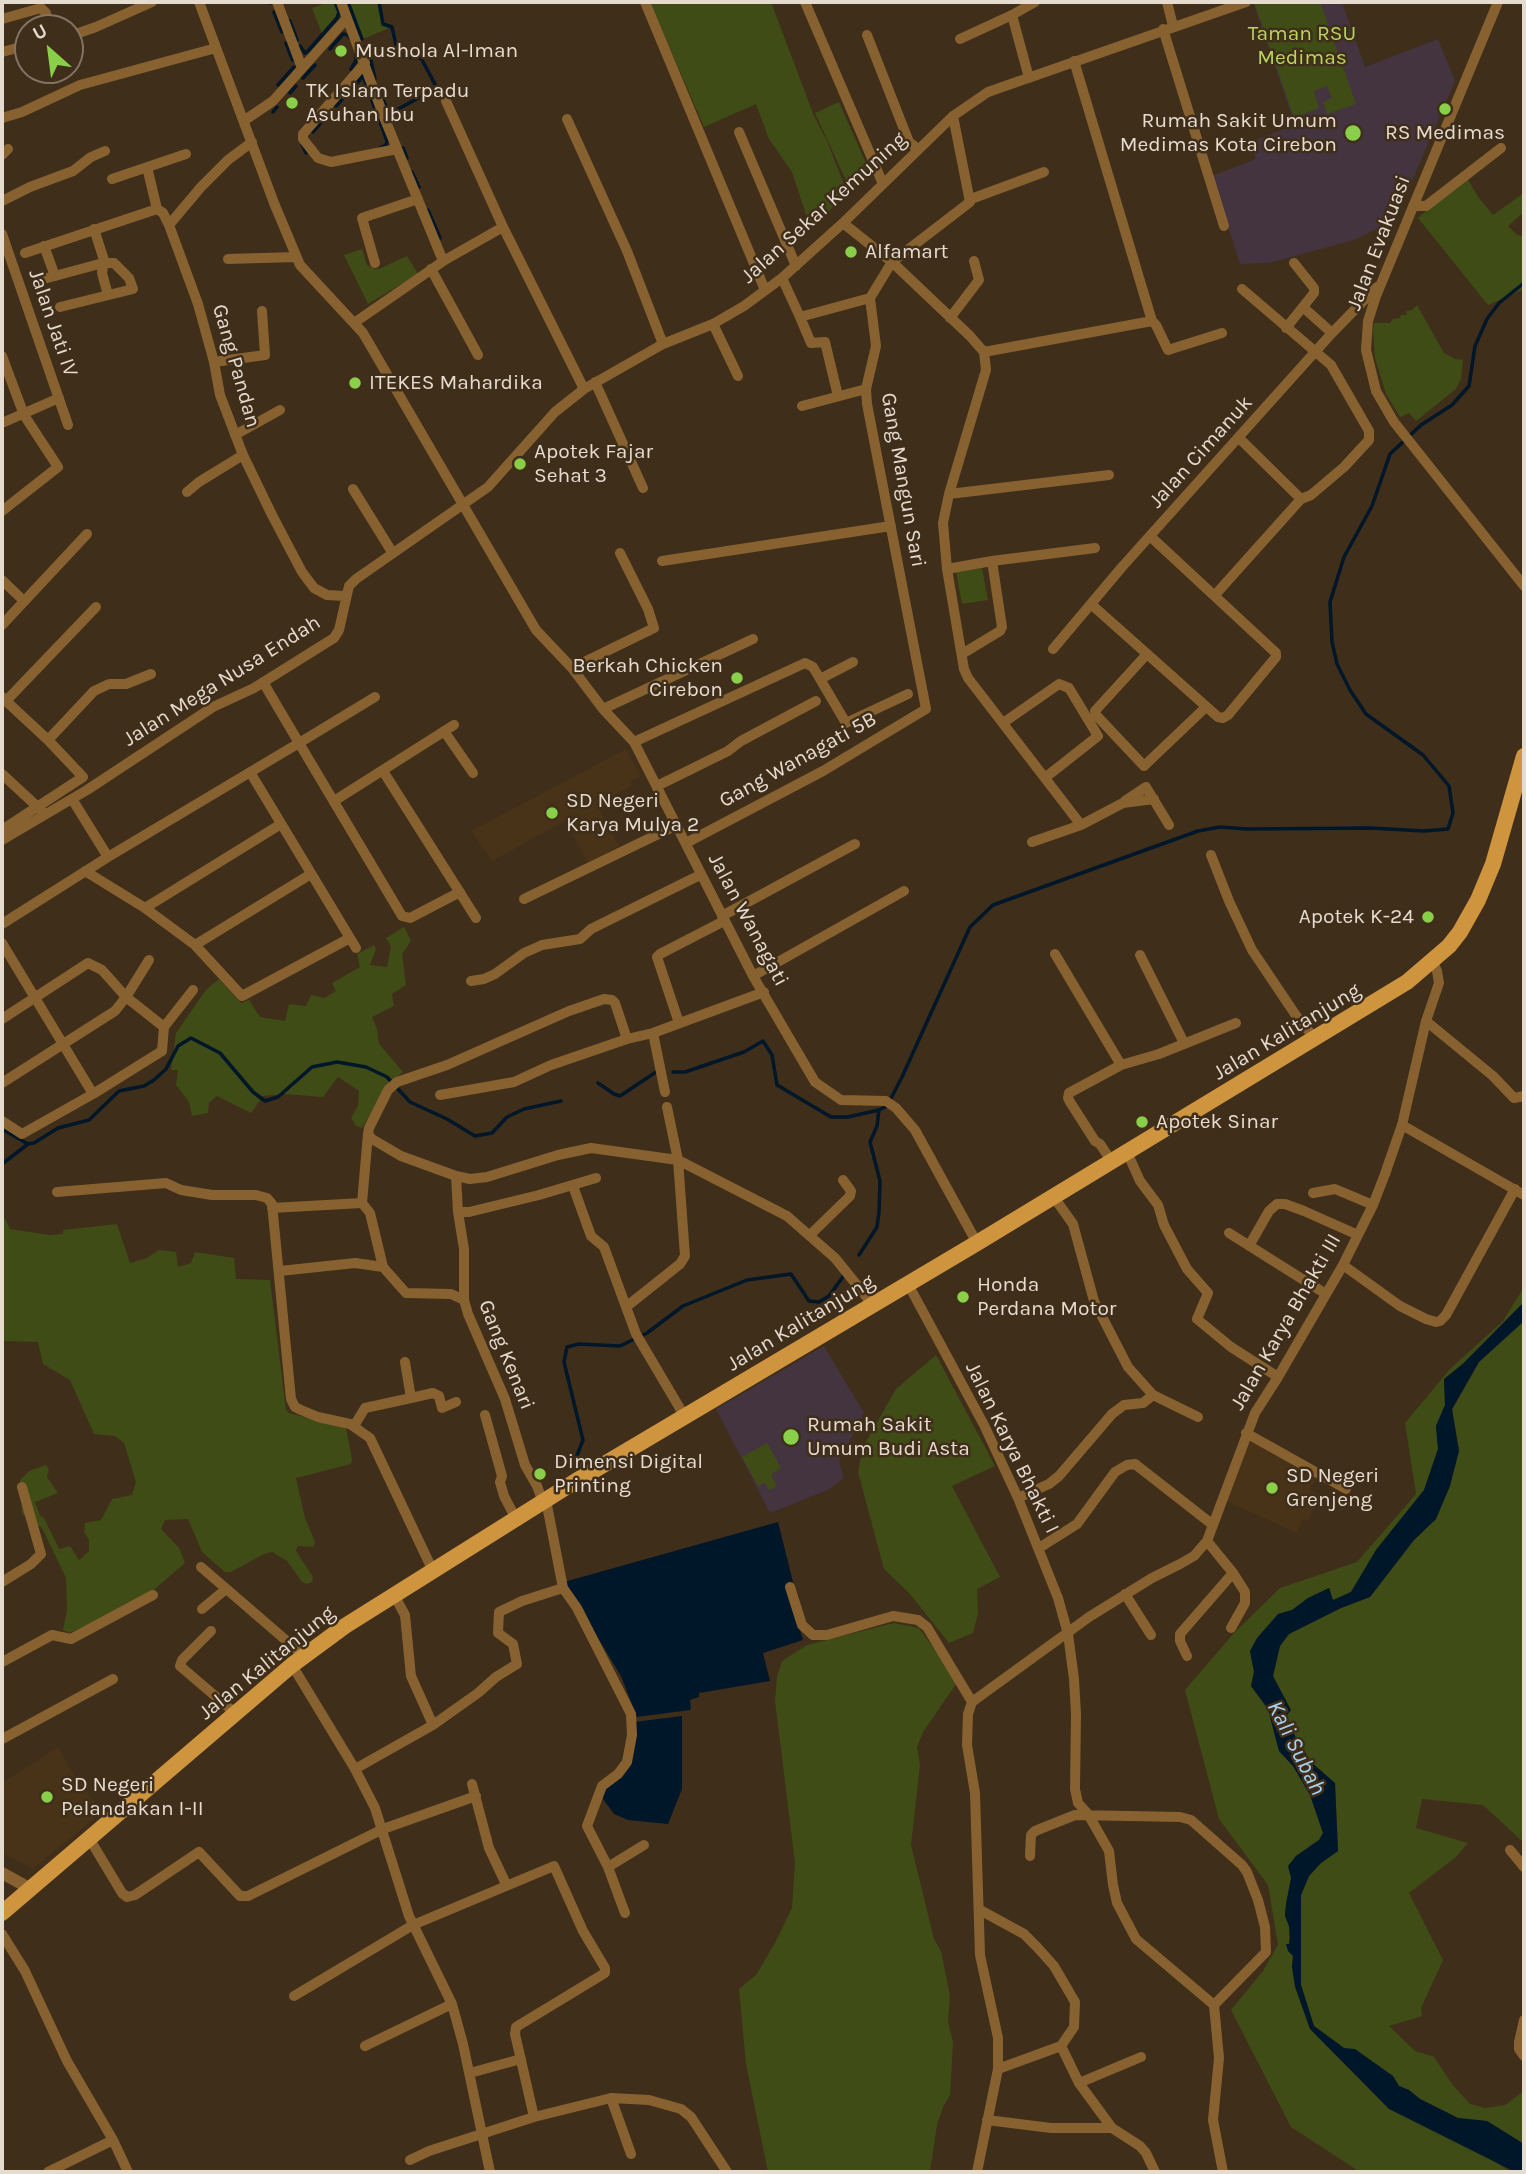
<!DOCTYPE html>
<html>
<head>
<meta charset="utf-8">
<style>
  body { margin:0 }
  #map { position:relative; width:1526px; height:2174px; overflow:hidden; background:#3f2e1a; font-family:Karla,sans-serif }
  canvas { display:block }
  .frame { position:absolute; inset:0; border:4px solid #e6dbcf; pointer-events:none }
  .north { position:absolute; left:14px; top:14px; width:70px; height:70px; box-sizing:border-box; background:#3f2e1a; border:2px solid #827362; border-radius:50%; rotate:332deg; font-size:19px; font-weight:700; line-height:28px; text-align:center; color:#e6dbcf }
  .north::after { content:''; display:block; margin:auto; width:24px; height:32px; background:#89cf49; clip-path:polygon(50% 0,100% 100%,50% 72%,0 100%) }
</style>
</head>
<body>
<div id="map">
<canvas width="1526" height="2174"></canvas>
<div class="frame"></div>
<div class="north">U</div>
</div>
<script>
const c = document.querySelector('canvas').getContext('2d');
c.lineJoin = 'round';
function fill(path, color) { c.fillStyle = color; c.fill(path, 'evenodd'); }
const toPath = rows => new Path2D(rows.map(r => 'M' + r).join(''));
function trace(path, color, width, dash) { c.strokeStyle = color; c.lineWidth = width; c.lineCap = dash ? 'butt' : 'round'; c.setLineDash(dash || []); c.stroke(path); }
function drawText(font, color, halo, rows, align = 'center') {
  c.font = font + ' Karla,sans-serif'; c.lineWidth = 5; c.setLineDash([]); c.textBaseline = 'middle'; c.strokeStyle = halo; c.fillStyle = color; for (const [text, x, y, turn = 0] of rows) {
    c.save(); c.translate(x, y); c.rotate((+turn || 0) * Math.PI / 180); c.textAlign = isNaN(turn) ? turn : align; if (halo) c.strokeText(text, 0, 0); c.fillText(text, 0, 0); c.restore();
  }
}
const built = toPath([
  [626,749,641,776,629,782,631,786,597,804,619,846,588,863,565,821,492,861,471,831],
  [1249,1440,1287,1457,1316,1478,1310,1490,1320,1495,1308,1521,1303,1519,1297,1533,1226,1501],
  [58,1747,71,1770,102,1812,33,1869,2,1853,2,1783]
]);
const medical = toPath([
  [1253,2,1342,2,1365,67,1438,39,1455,81,1390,232,1380,227,1354,240,1269,263,1240,264,1212,176,1256,159,1250,142,1295,125],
  [824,1346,864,1413,839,1461,844,1478,828,1490,770,1513,716,1409]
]);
const green = toPath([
  [329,2,335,2,338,15,322,34,312,8],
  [349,2,378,2,382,25,389,28,363,39],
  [650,2,771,2,814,116,827,141,847,192,811,230,792,172,769,139,756,104,704,127],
  [1254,2,1320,2,1356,104,1327,114,1323,102,1332,98,1327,86,1314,91,1319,108,1294,118],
  [839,102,872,177,852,188,849,187,815,113],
  [1466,176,1478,197,1493,215,1524,193,1524,212,1508,226,1517,235,1524,236,1524,289,1488,305,1418,218],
  [362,249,367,265,375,269,381,268,407,256,418,274,368,304,344,255],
  [1417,305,1444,353,1455,359,1463,360,1461,379,1456,389,1416,421,1409,413,1400,417,1386,394,1375,358,1373,330,1374,323,1390,323,1393,319,1400,318,1401,315,1407,315,1406,311,1412,310],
  [982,568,988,600,962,604,956,572],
  [404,927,411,941,402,954,406,985,392,994,394,1006,372,1017,377,1029,379,1044,403,1072,389,1083,362,1128,356,1126,351,1118,358,1106,359,1091,338,1077,323,1097,283,1094,263,1096,251,1113,217,1096,209,1103,208,1113,192,1116,189,1102,176,1085,178,1070,171,1070,176,1033,206,990,219,979,241,1003,249,1000,260,1017,285,1021,289,1004,306,1006,311,995,324,998,336,991,332,983,360,967,357,954,374,945,376,949,370,965,387,967,391,947,386,938],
  [5,1218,10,1229,49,1235,63,1234,63,1230,117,1224,130,1263,147,1258,159,1250,176,1252,178,1267,191,1263,195,1252,234,1258,236,1279,270,1280,286,1410,289,1413,346,1428,352,1459,351,1464,296,1478,305,1518,315,1542,313,1547,298,1546,296,1551,313,1577,312,1582,307,1584,302,1582,287,1561,272,1552,262,1555,231,1572,225,1572,202,1552,188,1519,165,1520,161,1529,179,1548,185,1563,149,1594,89,1625,69,1633,63,1630,67,1610,66,1578,42,1528,22,1514,20,1480,29,1471,46,1465,49,1470,47,1477,58,1493,35,1502,40,1516,44,1518,59,1549,70,1546,79,1560,89,1551,89,1540,84,1532,85,1523,101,1520,112,1499,132,1495,136,1482,124,1443,115,1436,94,1434,70,1380,43,1364,38,1342,2,1341,2,1219],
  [1524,1287,1524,1302,1462,1364,1444,1379,1445,1405,1436,1426,1438,1449,1424,1490,1376,1550,1351,1592,1332,1601,1330,1588,1308,1598,1292,1610,1278,1614,1250,1651,1254,1672,1251,1686,1268,1709,1279,1751,1293,1766,1310,1795,1323,1833,1319,1840,1296,1856,1286,1904,1285,1916,1289,1926,1289,1944,1293,1956,1292,1967,1310,2029,1341,2059,1509,2171,1515,2172,1360,2172,1291,2127,1231,2010,1263,1971,1278,1945,1268,1885,1219,1819,1185,1690,1234,1633,1280,1588,1357,1562,1416,1494,1405,1423,1450,1369,1503,1321],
  [1524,1321,1524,1843,1483,1805,1422,1799,1416,1828,1468,1843,1456,1857,1409,1893,1443,1960,1421,2008,1422,2016,1389,2026,1415,2051,1434,2057,1452,2084,1470,2104,1485,2108,1505,2105,1524,2091,1524,2144,1487,2121,1458,2118,1420,2099,1409,2090,1399,2086,1393,2076,1344,2048,1314,2026,1301,1985,1301,1895,1309,1876,1321,1863,1338,1851,1335,1783,1312,1763,1297,1740,1285,1716,1273,1676,1280,1645,1289,1634,1341,1608,1370,1597,1414,1540,1436,1519,1459,1451,1452,1410,1479,1362],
  [936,1355,995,1466,952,1486,1000,1577,977,1589,978,1613,973,1633,949,1643,910,1594,884,1569,858,1472,863,1447,896,1389],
  [767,1443,781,1468,771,1475,777,1486,769,1490,765,1483,758,1486,742,1457],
  [894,1623,919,1628,944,1662,956,1684,923,1732,917,1747,920,1765,911,1845,934,1939,941,1951,950,1996,948,2022,953,2042,950,2095,943,2107,937,2125,930,2172,768,2172,746,2064,739,1989,756,1975,775,1943,792,1908,795,1863,775,1701,777,1676,782,1661,807,1645]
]);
const water = toPath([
  [1524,1302,1524,1321,1479,1362,1452,1409,1459,1451,1450,1486,1436,1519,1414,1540,1370,1597,1341,1608,1289,1634,1280,1646,1273,1676,1291,1710,1286,1716,1297,1740,1312,1763,1335,1783,1338,1851,1321,1863,1309,1876,1301,1895,1301,1985,1314,2026,1344,2048,1355,2049,1393,2076,1399,2086,1409,2090,1420,2099,1458,2118,1487,2121,1524,2144,1524,2172,1515,2172,1389,2109,1310,2029,1295,1987,1292,1967,1293,1956,1288,1951,1286,1944,1289,1944,1290,1938,1289,1926,1285,1916,1286,1904,1291,1878,1288,1866,1296,1856,1319,1840,1323,1833,1310,1795,1293,1766,1279,1751,1268,1709,1251,1686,1254,1672,1250,1651,1257,1638,1278,1614,1292,1610,1308,1598,1329,1588,1333,1600,1351,1592,1376,1550,1424,1490,1438,1449,1436,1426,1445,1405,1444,1379,1463,1364],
  [778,1522,794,1586,787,1589,803,1640,763,1653,770,1681,699,1693,699,1697,690,1700,691,1708,690,1710,637,1717,621,1676,564,1582],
  [682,1716,682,1789,668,1824,628,1820,614,1814,600,1795,621,1774,634,1722]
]);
const stream = toPath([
  [270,2,270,3],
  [348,2,362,39],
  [274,12,282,32],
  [290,21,297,40],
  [286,43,291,56],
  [300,46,305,53,308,51,337,18,339,12,335,2],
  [365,47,368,54],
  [330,49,343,34,348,35,350,38],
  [292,59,293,60],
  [371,61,375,79],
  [351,69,356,61,356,55],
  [303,78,315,65],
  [278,85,294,67],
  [351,90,363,76,387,141,386,145,380,148],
  [379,90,389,114,437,88,421,58,404,57,397,50,392,27,383,24,379,2],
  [290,93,296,86],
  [336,106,346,95],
  [273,112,277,107],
  [313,132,329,113],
  [302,144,306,153],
  [403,148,407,158],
  [412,172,419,187],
  [428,210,440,238],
  [673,1072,685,1072,744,1052,763,1041,772,1055,777,1085,831,1117,848,1117,879,1110,887,1106,902,1077,970,927,993,905,1198,831,1220,827,1247,829,1370,828,1424,831,1448,829,1453,813,1449,786,1423,755,1366,714,1350,690,1337,664,1332,642,1330,602,1344,557,1372,506,1390,454,1421,425,1452,405,1469,386,1475,346,1487,319,1499,303,1524,283],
  [598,1083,614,1094,620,1096,656,1072],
  [2,1129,28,1144,34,1143,58,1128,89,1120,119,1091,144,1086,154,1080,166,1069,178,1046,191,1038,220,1053,253,1092,265,1101,278,1097,312,1067,337,1062,366,1067,387,1077,410,1102,447,1119,475,1136,492,1133,507,1117,524,1109,561,1101],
  [2,1164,28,1144],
  [859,1255,877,1227,879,1212,880,1181,870,1142,877,1126,879,1110],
  [577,1467,576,1458,583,1440,564,1362,567,1347,579,1344,620,1346,647,1333,683,1306,747,1280,791,1274,809,1301,819,1302,829,1296,845,1274]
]);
const minor = toPath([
  [199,2,274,203,300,265,363,333,536,630,572,668,603,709,634,742,753,976,815,1082,841,1100,886,1101,896,1108,915,1130,977,1243],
  [277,2,302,68],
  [341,2,384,117,441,256],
  [645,2,765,290],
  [805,2,883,184],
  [1167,2,1173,26],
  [1498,2,1376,296,1368,321,1366,350,1376,391,1394,422,1524,586],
  [1012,15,1035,2],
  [2,19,41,8,46,13,48,28],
  [1163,29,1224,226],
  [867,35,909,142,918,149],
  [70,36,96,27,152,2],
  [960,39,1012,15,1029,78],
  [2,52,28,45],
  [1074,61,1152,321],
  [365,63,303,134,303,139,318,158,331,162,397,149],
  [2,118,22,112,80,85,216,48],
  [567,119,627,251,663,344],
  [245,120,273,101,347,18],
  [739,132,796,266],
  [2,155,8,149],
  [147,167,157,209],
  [112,179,186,154],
  [971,199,1044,172],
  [2,201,30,187,73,171,91,157,105,151],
  [1413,206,1426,206,1501,148],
  [843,223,892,262,970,336,984,352,986,370,949,494,943,523,947,569,964,669,968,678,1081,825],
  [169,225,201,187,228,160,252,142],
  [503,227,584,389],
  [94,229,104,260,102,273,108,295],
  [2,234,68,425],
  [44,246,55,276],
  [25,253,157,209,163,213,169,225,198,304,214,362,220,395,243,455,272,515,302,572,314,588,327,595,345,596],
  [228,259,296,257],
  [375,263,362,218,418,199],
  [431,269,478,355],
  [782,278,800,317,870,298],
  [40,280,103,263,114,263,129,278,133,289,60,307],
  [1242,289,1331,365,1369,431,1369,440,1344,467,1311,495,1301,499],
  [1304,308,1332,333],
  [800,317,811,343,825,342,838,396],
  [950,318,979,280,974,261],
  [354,323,445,260,503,227,446,101],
  [713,324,738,376],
  [1286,328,1314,293,1314,288,1294,263],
  [984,352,1152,321,1156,325,1168,350,1222,333],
  [2,356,24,415,58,467,2,511],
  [214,362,265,355,262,311],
  [595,382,643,488],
  [802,406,866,389],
  [2,423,59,398],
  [235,435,280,410],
  [353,489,392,552],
  [187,492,199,482,243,455],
  [949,494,1109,475],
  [662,561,891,526],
  [947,569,992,561,1095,548],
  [2,580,24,601],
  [1215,595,1301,499,1239,438],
  [1092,605,1218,717,1223,718,1228,715,1276,657,1276,653,1151,537],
  [2,625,87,534],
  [1053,649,1122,567,1332,333,1377,287],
  [962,654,1000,631,1002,627,992,561],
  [1147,654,1095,711,1096,715,1144,766,1206,707],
  [572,668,654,628,648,609,620,553],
  [820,679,853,662],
  [2,697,6,701,96,607],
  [375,697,299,743,402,916,410,918,460,892],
  [6,701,48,740,94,691,109,684,126,684,151,674],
  [603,709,753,639],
  [1003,723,1059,684,1069,688,1098,736,1046,777],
  [444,731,473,773],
  [634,742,805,663,813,667,846,723,908,694],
  [383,771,476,918],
  [2,774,42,811],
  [657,786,728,751,741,741,816,701],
  [72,799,108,857],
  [334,801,454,725],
  [1125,801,1146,787,1169,825],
  [2,830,83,777,48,740],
  [2,840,87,790,213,707,254,688,334,638,339,630,349,586,356,579,488,487,555,412,584,389,663,344,713,324,744,306,782,278,843,223,953,116,988,92,1246,2],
  [1032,842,1081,825,1123,803,1154,799],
  [686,843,823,771,926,709,867,404,866,389,876,346,870,298,892,262,970,202,953,116],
  [1211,855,1229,901,1252,950,1295,1014,1315,1039],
  [85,871,145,908,195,945,242,996,350,938,250,772],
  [524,899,677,825],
  [145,908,281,824],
  [722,916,855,844],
  [2,924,108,857,299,743,263,682],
  [350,938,356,948],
  [2,943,93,1094],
  [195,945,311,874],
  [1055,954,1121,1065],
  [1140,955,1184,1043],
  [753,976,904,891],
  [471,981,484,979,495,974,524,953,542,945,580,939,591,929,700,875],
  [2,1019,88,963,102,970,126,997,149,960],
  [1426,1021,1493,1076,1514,1098,1524,1096],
  [679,1023,657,957,660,954,724,921],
  [653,1033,665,1092],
  [2,1083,115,1011,126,997,164,1027,193,990],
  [440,1095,514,1082,551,1065,627,1039,653,1033,764,992],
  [2,1121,22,1134,93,1094,162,1051,164,1027],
  [1402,1125,1524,1195],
  [1127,1152,1140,1181,1158,1205,1164,1225,1187,1269,1208,1293,1197,1319,1231,1347,1278,1377],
  [1112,1162,1100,1144,1095,1141,1070,1102,1068,1098,1069,1093,1121,1065,1159,1054,1236,1023],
  [456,1176,470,1179,487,1177,558,1155,591,1148,678,1160,787,1216,835,1258,873,1305],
  [596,1178,539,1195,469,1212,458,1212,456,1176,401,1156,372,1139,368,1134,369,1128,388,1090,397,1082,447,1065,569,1011,604,999,612,1000,615,1003,627,1039],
  [573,1186,591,1236,604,1247,636,1334,685,1417],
  [57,1192,166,1183,181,1190,212,1195,256,1195,267,1198,272,1204,291,1399,295,1407,301,1410,318,1417,350,1424,370,1438,433,1571],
  [1313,1193,1335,1189,1373,1205],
  [1053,1196,1073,1224,1094,1301,1128,1367,1153,1395,1198,1417],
  [362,1203,368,1134],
  [272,1208,362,1203,370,1213,383,1267,406,1293,451,1294,464,1300,468,1314,505,1399,525,1465,537,1486,543,1502],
  [458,1212,464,1249,464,1300],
  [1229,1233,1326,1294],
  [810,1235,850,1196,851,1191,843,1180],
  [1249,1246,1269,1211,1277,1204,1285,1204,1304,1211,1358,1235],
  [1343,1265,1400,1306,1426,1319,1436,1322,1440,1321,1446,1315,1515,1189],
  [280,1271,355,1263,383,1267],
  [908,1284,984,1425,1018,1498,1058,1598,1068,1634,1074,1679,1076,1714,1075,1789,1078,1803,1088,1814,1109,1851,1113,1885,1117,1903,1136,1939,1214,2005,1219,2058,1213,2120,1223,2172],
  [626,1307,680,1264,685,1256,678,1160,667,1107],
  [411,1398,433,1393,439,1396,442,1408,456,1402],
  [485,1415,502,1476,500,1482,504,1496,516,1519],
  [354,1426,365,1408,411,1398,405,1362],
  [1246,1433,1346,1489],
  [1018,1498,1049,1484,1059,1476,1112,1414,1124,1405,1143,1403,1153,1395],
  [1207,1541,1233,1573,1245,1592,1245,1603,1231,1628],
  [1039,1548,1077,1524,1115,1472,1127,1465,1135,1464,1213,1525],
  [201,1567,303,1655],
  [2,1582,31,1564,41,1554,22,1487],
  [790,1587,802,1625,813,1635,827,1635,893,1616,918,1620,927,1627,972,1702],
  [563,1588,577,1608,631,1714,632,1735,627,1762,618,1774,602,1786,587,1826,608,1867,625,1913],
  [1125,1594,1151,1635],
  [394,1595,405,1615,411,1676,433,1725],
  [202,1609,226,1589],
  [211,1631,182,1660,180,1666,235,1713],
  [1187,1656,1180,1641,1180,1634,1233,1573],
  [2,1662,52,1635,71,1639,153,1595],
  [292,1665,355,1769,375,1808,409,1916,452,2004,463,2044,490,2172],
  [2,1739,113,1679],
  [355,1769,433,1725,478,1693,496,1677,517,1664,513,1644,498,1633,499,1612,522,1601,563,1588,546,1500],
  [472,1784,489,1848,506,1884],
  [89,1838,122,1893,127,1897,135,1895,199,1852,240,1896,248,1896,383,1829,476,1796],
  [1510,1850,1524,1867],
  [1030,1856,1031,1835,1035,1831,1075,1815,1180,1817,1191,1820,1242,1865,1247,1872,1258,1900,1265,1927,1266,1952,1214,2005],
  [608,1867,644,1845],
  [980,1910,1024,1934,1037,1947,1054,1966,1075,2002,1074,2027,1061,2046,998,2069],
  [2,1934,25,1971,67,2061,113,2140,128,2172],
  [294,1996,413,1925,554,1866,583,1931,605,1968,605,1973,516,2027,515,2034,534,2117,611,2098,631,2154],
  [1524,2020,1519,2042,1519,2049,1524,2056],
  [365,2046,452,2004],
  [1061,2046,1079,2083,1112,2128,1140,2146,1146,2153,1155,2172],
  [470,2073,521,2059],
  [1079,2083,1141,2057],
  [611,2098,649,2100,681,2109,691,2117,727,2172],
  [987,2120,1051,2128,1112,2128],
  [410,2160,429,2151,534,2117],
  [48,2172,113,2140],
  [977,2172,998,2069,998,2038,980,1955,975,1793,967,1745,968,1714,972,1702,1089,1617,1152,1578,1180,1564,1194,1556,1207,1541,1255,1413,1278,1377,1343,1265,1373,1205,1385,1174,1402,1125,1426,1021,1439,983,1437,971,1433,962]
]);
const tertiary = toPath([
  [2,1873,29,1888]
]);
const primary = toPath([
  [2,1913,292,1665,345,1626,576,1481,977,1243,1407,982,1449,946,1460,932,1478,900,1493,864,1524,756]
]);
const markers = [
  [341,51,7,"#89cf49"],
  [292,103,7,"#89cf49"],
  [1445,109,7,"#89cf49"],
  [1353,133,9,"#89cf49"],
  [851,252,7,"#89cf49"],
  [355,383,7,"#89cf49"],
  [520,464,7,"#89cf49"],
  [737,678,7,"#89cf49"],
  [552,813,7,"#89cf49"],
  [1428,917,7,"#89cf49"],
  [1142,1122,7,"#89cf49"],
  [963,1297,7,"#89cf49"],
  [791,1437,9,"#89cf49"],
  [540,1474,7,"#89cf49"],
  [1272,1488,7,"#89cf49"],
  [47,1797,7,"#89cf49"]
];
const parkNames = [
  ["Taman RSU",1302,34],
  ["Medimas",1302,58]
];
const poiNames = [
  ["Mushola Al-Iman",355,51],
  ["TK Islam Terpadu",306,91],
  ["Asuhan Ibu",306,115],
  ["Rumah Sakit Umum",1337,121,"right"],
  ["Medimas Kota Cirebon",1337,145,"right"],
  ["RS Medimas",1445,133,"center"],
  ["Alfamart",865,252],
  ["ITEKES Mahardika",369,383],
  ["Apotek Fajar",534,452],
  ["Sehat 3",534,476],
  ["Berkah Chicken",723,666,"right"],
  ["Cirebon",723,690,"right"],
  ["SD Negeri",566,801],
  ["Karya Mulya 2",566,825],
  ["Apotek K-24",1414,917,"right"],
  ["Apotek Sinar",1156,1122],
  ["Honda",977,1285],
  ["Perdana Motor",977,1309],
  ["Rumah Sakit",807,1425],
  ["Umum Budi Asta",807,1449],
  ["Dimensi Digital",554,1462],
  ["Printing",554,1486],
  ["SD Negeri",1286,1476],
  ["Grenjeng",1286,1500],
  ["SD Negeri",61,1785],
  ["Pelandakan I-II",61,1809]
];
const streetNames = [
  ["Jalan Sekar Kemuning",824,208,-42],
  ["Jalan Evakuasi",1379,243,-69],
  ["Jalan Jati IV",53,323,71],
  ["Gang Pandan",236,366,74],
  ["Jalan Cimanuk",1201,452,-48],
  ["Gang Mangun Sari",903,480,80],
  ["Jalan Mega Nusa Endah",222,681,-32],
  ["Gang Wanagati 5B",798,760,-29],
  ["Jalan Wanagati",748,920,62],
  ["Jalan Kalitanjung",1287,1032,-31],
  ["Jalan Karya Bhakti III",1286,1322,-60],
  ["Jalan Kalitanjung",801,1323,-31],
  ["Gang Kenari",506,1355,68],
  ["Jalan Karya Bhakti I",1012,1448,64],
  ["Jalan Kalitanjung",267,1663,-39]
];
const waterNames = [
  ["Kali Subah",1296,1748,63]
];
fill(built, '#483318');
fill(medical, '#433440');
fill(green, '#3f4c16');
fill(water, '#001729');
trace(stream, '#001729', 3.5);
trace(minor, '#876230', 10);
trace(tertiary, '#876230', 12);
trace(primary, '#cf943e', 16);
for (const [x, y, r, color] of markers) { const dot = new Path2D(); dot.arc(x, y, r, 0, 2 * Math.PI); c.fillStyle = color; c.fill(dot); trace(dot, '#3f2e1a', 2.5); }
drawText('21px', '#b9d65c', '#3f2e1a', parkNames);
drawText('21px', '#e6dbcf', '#3f2e1a', poiNames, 'left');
drawText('21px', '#e6dbcf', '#3f2e1a', streetNames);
drawText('italic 23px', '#a9d1f0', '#3f2e1a', waterNames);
</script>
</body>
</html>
